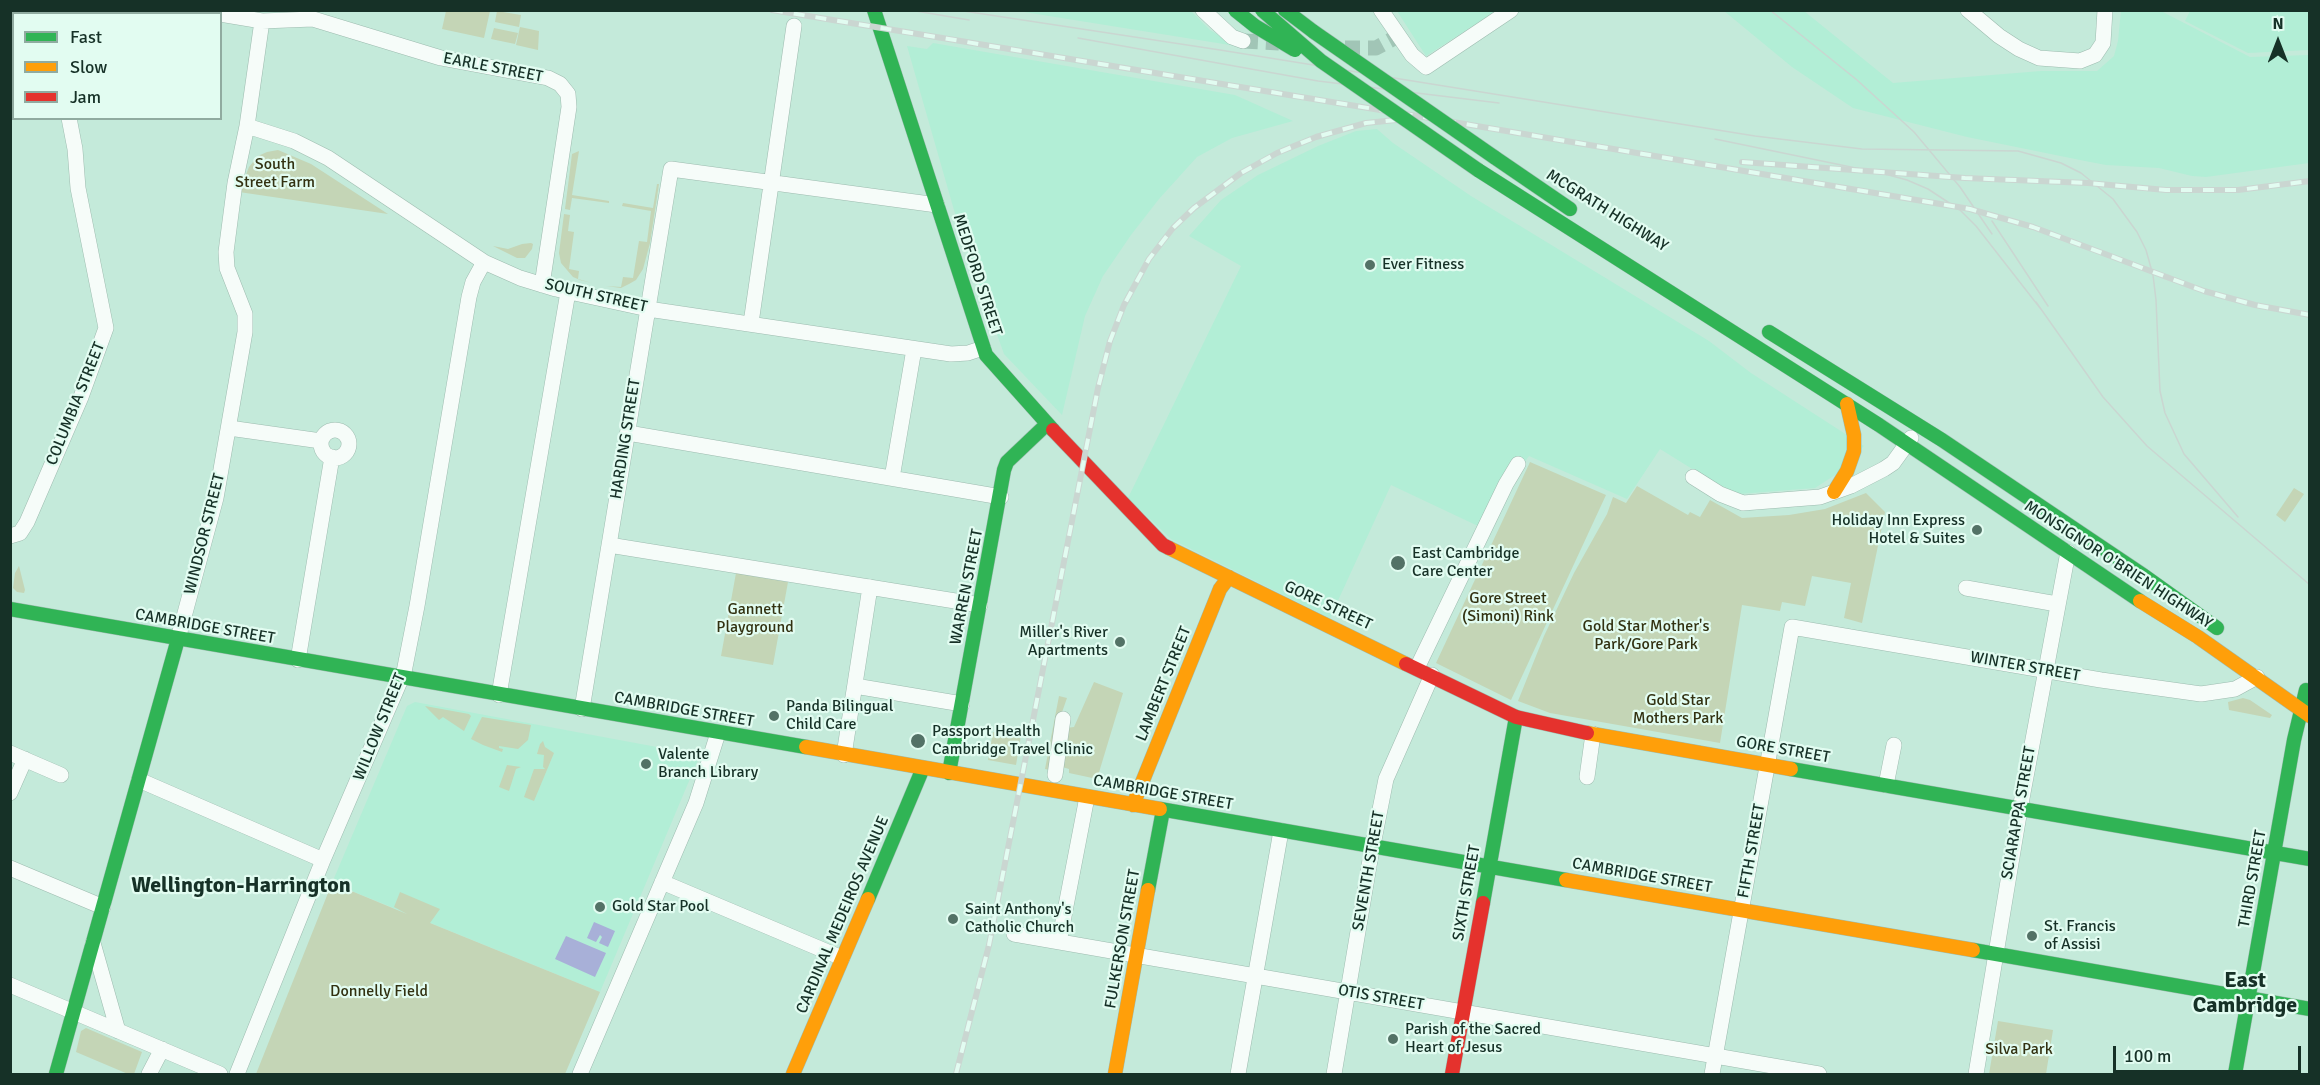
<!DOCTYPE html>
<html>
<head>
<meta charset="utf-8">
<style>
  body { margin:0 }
  #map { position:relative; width:2320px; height:1085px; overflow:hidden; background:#c4eada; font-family:Signika,sans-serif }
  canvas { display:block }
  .frame { position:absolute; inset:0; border:12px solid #163127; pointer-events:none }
  .legend { position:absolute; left:12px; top:12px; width:210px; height:108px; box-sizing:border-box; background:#e2fcf1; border:2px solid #90aba0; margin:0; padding:8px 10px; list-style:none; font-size:18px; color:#163127 }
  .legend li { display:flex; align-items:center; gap:12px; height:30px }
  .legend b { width:30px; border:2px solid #90aba0 }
  .north { position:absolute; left:2248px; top:12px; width:60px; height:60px; -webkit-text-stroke:4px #e2fcf1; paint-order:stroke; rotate:0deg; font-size:16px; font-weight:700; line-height:24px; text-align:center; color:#163127 }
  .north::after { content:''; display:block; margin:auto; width:21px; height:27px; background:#163127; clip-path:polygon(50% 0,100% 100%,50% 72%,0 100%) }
  .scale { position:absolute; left:2113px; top:1046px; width:188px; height:27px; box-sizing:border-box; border:3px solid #163127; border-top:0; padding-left:8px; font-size:18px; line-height:21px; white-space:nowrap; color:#163127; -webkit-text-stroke:4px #e2fcf1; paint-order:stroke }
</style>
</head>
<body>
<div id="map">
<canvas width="2320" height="1085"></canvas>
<div class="frame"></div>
<ul class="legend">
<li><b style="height:8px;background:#30b455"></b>Fast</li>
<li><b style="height:8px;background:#ff9f0a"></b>Slow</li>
<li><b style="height:8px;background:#e5322d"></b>Jam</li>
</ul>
<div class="north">N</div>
<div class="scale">100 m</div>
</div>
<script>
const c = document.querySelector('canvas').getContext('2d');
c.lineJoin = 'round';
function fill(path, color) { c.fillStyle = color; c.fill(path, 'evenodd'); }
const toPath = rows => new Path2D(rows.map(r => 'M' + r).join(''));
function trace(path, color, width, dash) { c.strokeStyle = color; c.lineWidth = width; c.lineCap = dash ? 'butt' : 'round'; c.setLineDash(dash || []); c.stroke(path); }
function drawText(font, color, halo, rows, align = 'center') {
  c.font = font + ' Signika,sans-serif'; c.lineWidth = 4.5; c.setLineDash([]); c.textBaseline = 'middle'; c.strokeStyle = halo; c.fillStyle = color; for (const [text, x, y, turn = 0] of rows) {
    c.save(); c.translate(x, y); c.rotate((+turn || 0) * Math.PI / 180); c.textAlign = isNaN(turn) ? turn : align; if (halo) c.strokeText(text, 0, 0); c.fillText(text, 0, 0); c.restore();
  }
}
const built = toPath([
  [1018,11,1191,11,1210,30,1236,46],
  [1397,11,1496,11,1426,56],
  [1724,11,1804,11,1893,83,2041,71,2097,71,2114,56,2118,41,2121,11,2161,11,2250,57,2309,55,2309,163,2206,177,2192,176,2159,168,2106,165,2085,161,1967,137,1853,108,1792,67],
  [2190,11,2309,11,2309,50,2248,53,2185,21],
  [933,43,1235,95,1293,121,1232,138,1197,157,1159,199,1131,235,1103,276,1085,316,1062,415,1004,354,960,231,907,46,927,49],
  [1377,129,1393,143,1471,196,1709,341,1751,373,1864,446,1835,475,1815,488,1739,494,1710,480,1660,449,1627,499,1529,456,1478,526,1391,485,1330,618,1171,539,1128,498,1241,266,1189,236,1221,200,1258,175,1318,146,1356,131],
  [415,702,700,755,600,992,332,883,407,706]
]);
const green = toPath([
  [446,11,490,11,484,38,442,29],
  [497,11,521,15,519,27,495,22],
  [520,27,539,31,538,50,516,45],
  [494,28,518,33,515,44,491,39],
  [278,150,311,164,388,214,239,192,249,167,258,156,267,152],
  [579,151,572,195,609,201,609,203,572,198,570,210,565,209,572,154],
  [657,184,659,184,650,243,643,269,636,280,629,284,621,288,606,286,621,287,623,277,633,278,639,241,647,242,651,211,622,206,623,203,653,208],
  [564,214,570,215,568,231,574,232,569,269,579,271,578,279,592,283,580,280,573,277,561,263,559,253],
  [531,243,533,244,532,249,525,258,517,258,493,246,508,249,522,244],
  [1530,462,1606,495,1511,700,1436,663],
  [1637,486,1688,515,1690,512,1700,517,1710,500,1742,518,1789,515,1825,509,1866,493,1885,512,1862,623,1844,618,1851,583,1812,576,1805,606,1782,602,1780,611,1742,605,1720,743,1550,713,1518,701,1544,636,1574,573,1607,514,1613,497,1626,503],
  [2294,488,2304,494,2285,522,2276,515],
  [19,566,25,590,24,593,17,592,13,588,15,573],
  [736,573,788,582,773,665,721,656],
  [1094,682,1123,693,1097,779,1069,773,1069,769,1059,766,1066,728,1074,727],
  [1059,696,1067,698,1060,718,1050,770,1045,769],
  [2243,698,2250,700,2272,715,2270,718,2229,710,2228,702],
  [425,706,469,714,471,716,464,731,443,717,439,720],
  [482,717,531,725,528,740,518,749,499,746,499,748,503,749,502,752,483,745,471,739],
  [993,732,1021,736,1016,765,988,760],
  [543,741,545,747,554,753,534,801,524,797,534,769,545,769,543,767,544,755,537,754,540,744],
  [507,765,521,767,516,769,509,791,499,787],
  [332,883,407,914,394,907,400,892,440,909,430,923,600,992,565,1074,256,1074],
  [1998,1021,2053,1030,2046,1074,1989,1074],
  [86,1028,142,1052,134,1074,128,1074,76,1052,81,1031]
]);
const water = toPath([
  [594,922,615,931,608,947,599,943,602,937,600,935,596,942,587,938],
  [566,936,606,953,595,977,555,959]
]);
const streetTunnel = toPath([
  [1243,41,1279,43],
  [1345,48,1376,48,1398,36]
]);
const street = toPath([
  [32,10,35,14],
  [194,10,216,14],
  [1203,10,1232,37,1243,41],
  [1381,10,1412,55,1426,67,1511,10],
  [1968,10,1999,36,2019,49,2039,58,2080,61,2095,55,2103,43,2105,10],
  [220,14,262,21,313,19,441,58,548,78,560,84,568,94,569,107,542,285],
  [247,126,294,141,328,158,484,262,520,278,556,289,648,309,951,354,968,353,983,348],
  [751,323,794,26],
  [229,428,321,441],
  '321 444a14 14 0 1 1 28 0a14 14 0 1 1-28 0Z',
  [628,433,1001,497],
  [1693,477,1720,494,1743,503,1820,497,1851,486,1884,469,1893,463,1911,438],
  [892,478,914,349],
  [10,536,20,533,27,522,81,397,106,328,78,188,75,149,69,118],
  [609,545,980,605],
  [1966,588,2057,604],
  [178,639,216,498,245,332,245,314,227,268,226,252,235,183,247,126,262,21],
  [298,660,332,457],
  [1417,668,1506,484,1518,464],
  [855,686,962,704],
  [499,695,568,292],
  [582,709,671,169,937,205],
  [10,753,61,775],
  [844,755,870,587],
  [1055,775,1063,719],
  [1587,777,1593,734],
  [139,780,323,860],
  [1886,785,1894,745],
  [10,793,25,759],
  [10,868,103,907],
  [662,882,842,958],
  [1014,934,1819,1074],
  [1059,942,1087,797],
  [93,943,118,1031],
  [10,985,220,1074],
  [149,1074,162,1049],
  [237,1074,323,860,404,672,417,606,469,297,473,282,484,262],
  [580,1074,696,803,718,733],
  [1238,1074,1281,831],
  [1334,1074,1370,860,1386,779,1432,675],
  [1712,1074,1792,627,2101,680,2201,694,2235,689,2257,677],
  [1976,1074,2020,809,2068,552]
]);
const fast = toPath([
  [874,10,986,355,1053,430],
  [1285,10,1314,32],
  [1494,157,1570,209],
  [1478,170,1879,425,2140,601],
  [1769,332,1942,440,2143,575,2217,628],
  [10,609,806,747],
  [1791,769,2310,859],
  [949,773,1004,470,1007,462,1047,424],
  [1160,809,1566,880],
  [1148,890,1163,810],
  [868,899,923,768],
  [1483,903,1516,717],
  [1973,950,2310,1009],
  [56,1074,178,639],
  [2235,1074,2294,740,2306,690]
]);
const slow = toPath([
  [1834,492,1847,471,1854,451,1854,435,1847,404],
  [1169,548,1406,664],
  [2140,601,2198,637,2310,716],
  [1587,733,1791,769],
  [806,747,1160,809],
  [1133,805,1220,589,1229,577],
  [1566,880,1973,950],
  [793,1074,868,899],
  [1115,1074,1148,890]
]);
const jam = toPath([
  [1053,430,1163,545,1169,548],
  [1406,664,1516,717,1587,733],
  [1452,1074,1483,903]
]);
const tram = toPath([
  [910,10,969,20],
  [957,10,1220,50,1755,136,1862,149,2018,151,2061,163,2081,173,2113,199,2137,232,2146,250,2153,275,2156,300,2160,391,2165,413,2184,454,2238,517],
  [1770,10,1857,80,1914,132,1960,187,1992,234],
  [1078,38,1318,81,1499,103],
  [1715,139,1885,174,1907,180,1928,189,1960,210,1976,226,2040,308],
  [1992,221,2048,306],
  [2036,302,2103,397,2147,446,2310,585]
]);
const rail = toPath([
  [772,10,1435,119,1970,209,2033,227,2204,291,2255,305,2310,315],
  [1742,162,1965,178,2088,183,2166,190,2238,190,2310,181],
  [956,1074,989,945,1098,388,1110,341,1124,305,1149,259,1173,228,1194,208,1241,173,1277,153,1316,137,1366,123,1406,119]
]);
const fastBridge = toPath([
  [1235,10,1255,26,1295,50],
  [1262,10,1321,61,1478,170],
  [1314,32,1494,157]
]);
const markers = [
  [1370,265,6,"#537266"],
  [1977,530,6,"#537266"],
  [1398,563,8,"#537266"],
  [1120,642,6,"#537266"],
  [774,716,6,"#537266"],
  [918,741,8,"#537266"],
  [646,764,6,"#537266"],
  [600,907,6,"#537266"],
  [953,919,6,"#537266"],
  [2032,936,6,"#537266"],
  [1393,1039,6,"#537266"]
];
const streetNames = [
  ["EARLE STREET",493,68,11],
  ["MCGRATH HIGHWAY",1607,211,32],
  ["MEDFORD STREET",977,275,72],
  ["SOUTH STREET",596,296,13],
  ["COLUMBIA STREET",76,404,-68],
  ["HARDING STREET",626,439,-81],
  ["WINDSOR STREET",205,534,-76],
  ["MONSIGNOR O'BRIEN HIGHWAY",2118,565,33],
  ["WARREN STREET",967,587,-79],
  ["GORE STREET",1328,606,25],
  ["CAMBRIDGE STREET",205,627,10],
  ["WINTER STREET",2025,667,10],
  ["LAMBERT STREET",1164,684,-68],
  ["CAMBRIDGE STREET",684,710,10],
  ["WILLOW STREET",380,727,-68],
  ["GORE STREET",1783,750,10],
  ["CAMBRIDGE STREET",1163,793,10],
  ["SCIARAPPA STREET",2019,813,-80],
  ["FIFTH STREET",1752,851,-80],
  ["SEVENTH STREET",1369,871,-80],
  ["CAMBRIDGE STREET",1642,876,10],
  ["THIRD STREET",2253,879,-80],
  ["SIXTH STREET",1467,893,-80],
  ["CARDINAL MEDEIROS AVENUE",843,915,-67],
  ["FULKERSON STREET",1123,939,-80],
  ["OTIS STREET",1381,998,10]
];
const parkNames = [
  ["South",275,165],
  ["Street Farm",275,183],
  ["Gore Street",1508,599],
  ["(Simoni) Rink",1508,617],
  ["Gannett",755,610],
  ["Playground",755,628],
  ["Gold Star Mother's",1646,627],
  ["Park/Gore Park",1646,645],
  ["Gold Star",1678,701],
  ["Mothers Park",1678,719],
  ["Donnelly Field",379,992],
  ["Silva Park",2019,1050]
];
const poiNames = [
  ["Ever Fitness",1382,265],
  ["Holiday Inn Express",1965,521,"right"],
  ["Hotel & Suites",1965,539,"right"],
  ["East Cambridge",1412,554],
  ["Care Center",1412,572],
  ["Miller's River",1108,633,"right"],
  ["Apartments",1108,651,"right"],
  ["Panda Bilingual",786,707],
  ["Child Care",786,725],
  ["Passport Health",932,732],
  ["Cambridge Travel Clinic",932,750],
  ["Valente",658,755],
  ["Branch Library",658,773],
  ["Gold Star Pool",612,907],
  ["Saint Anthony's",965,910],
  ["Catholic Church",965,928],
  ["St. Francis",2044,927],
  ["of Assisi",2044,945],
  ["Parish of the Sacred",1405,1030],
  ["Heart of Jesus",1405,1048]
];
const districtNames = [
  ["Wellington-Harrington",241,886],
  ["East",2245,981],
  ["Cambridge",2245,1006]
];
fill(built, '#b2eed6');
fill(green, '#c4d5b6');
fill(water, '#a8b0d8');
trace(streetTunnel, '#a1c5b6', 15, [15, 8]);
trace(street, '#9dbbaf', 16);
trace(fast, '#9dbbaf', 15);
trace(slow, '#9dbbaf', 15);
trace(jam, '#9dbbaf', 15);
trace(street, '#f6fcf9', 15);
trace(fast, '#30b455', 14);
trace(slow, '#ff9f0a', 14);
trace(jam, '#e5322d', 14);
trace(tram, '#cad6d1', 1.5);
trace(rail, '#cad6d1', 6);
trace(rail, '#e2fcf1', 4, [11]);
trace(fastBridge, '#9dbbaf', 15, []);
trace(fastBridge, '#30b455', 14);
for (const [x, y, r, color] of markers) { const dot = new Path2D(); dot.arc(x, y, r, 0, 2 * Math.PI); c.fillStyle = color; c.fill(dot); trace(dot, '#e2fcf1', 2); }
drawText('16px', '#163127', '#e2fcf1', streetNames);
drawText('16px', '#323111', '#e2fcf1', parkNames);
drawText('16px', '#163127', '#e2fcf1', poiNames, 'left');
drawText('bold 22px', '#163127', '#e2fcf1', districtNames);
</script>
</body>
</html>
